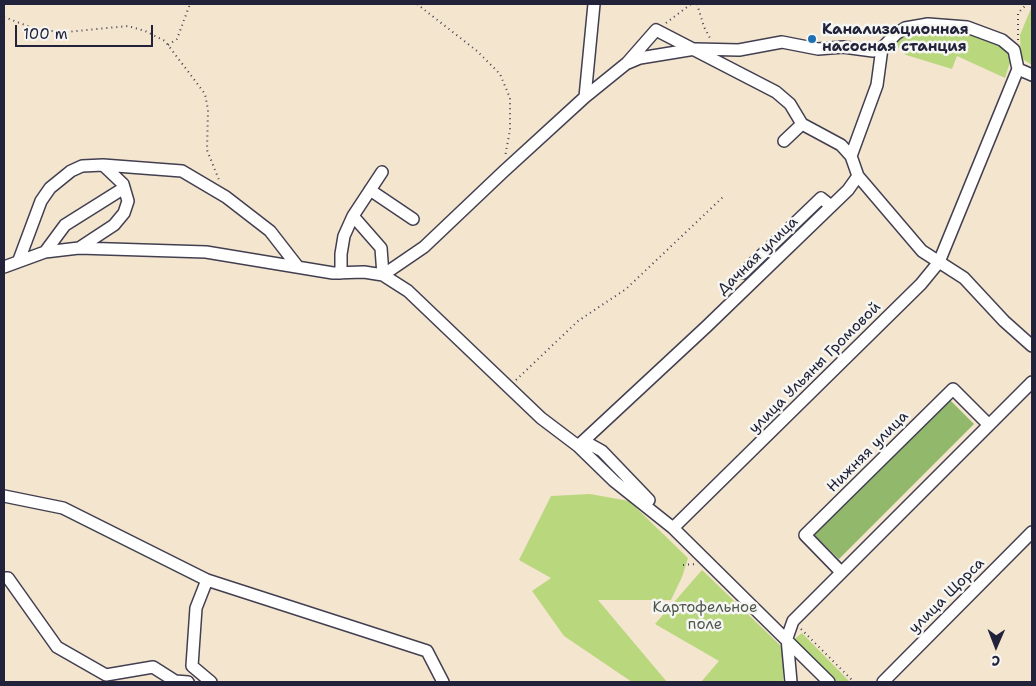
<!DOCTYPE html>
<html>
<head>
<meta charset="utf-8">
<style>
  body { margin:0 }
  #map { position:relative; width:1036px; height:686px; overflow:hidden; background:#f4e5cf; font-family:"Shantell Sans",sans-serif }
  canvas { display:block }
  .frame { position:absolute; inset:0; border:5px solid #22223b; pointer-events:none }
  .north { position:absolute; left:971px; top:621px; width:50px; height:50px; -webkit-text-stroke:4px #f6f6f2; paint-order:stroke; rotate:181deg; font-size:14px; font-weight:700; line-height:20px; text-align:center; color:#22223b }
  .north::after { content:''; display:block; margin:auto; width:18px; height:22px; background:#22223b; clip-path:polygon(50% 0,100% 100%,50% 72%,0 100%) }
  .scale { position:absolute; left:15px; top:25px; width:138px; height:22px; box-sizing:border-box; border:2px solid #22223b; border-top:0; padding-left:6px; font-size:15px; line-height:18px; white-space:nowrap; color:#22223b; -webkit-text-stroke:4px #f6f6f2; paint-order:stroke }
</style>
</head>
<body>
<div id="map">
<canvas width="1036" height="686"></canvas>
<div class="frame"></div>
<div class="north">С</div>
<div class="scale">100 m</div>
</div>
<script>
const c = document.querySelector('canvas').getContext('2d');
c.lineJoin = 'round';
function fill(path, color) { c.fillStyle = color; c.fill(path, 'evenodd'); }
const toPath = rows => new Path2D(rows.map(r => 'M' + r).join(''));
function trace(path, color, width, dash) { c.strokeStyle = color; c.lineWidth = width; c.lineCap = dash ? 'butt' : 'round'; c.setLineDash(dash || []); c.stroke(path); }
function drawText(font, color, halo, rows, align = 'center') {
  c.font = font + ' "Shantell Sans",sans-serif'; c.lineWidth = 5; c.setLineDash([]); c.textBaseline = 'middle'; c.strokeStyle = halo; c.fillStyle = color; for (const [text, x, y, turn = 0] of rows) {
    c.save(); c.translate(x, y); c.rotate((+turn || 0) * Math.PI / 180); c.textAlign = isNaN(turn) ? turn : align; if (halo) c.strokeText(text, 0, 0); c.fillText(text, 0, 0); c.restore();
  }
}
const green = toPath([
  [1032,6,1032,65,1021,58,1020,35],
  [934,28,957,29,1004,45,1011,59,1005,78,957,56,952,69,906,55,895,44,897,37,907,33],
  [590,494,629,501,688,558,682,577,671,600,598,600,667,682,632,682,564,636,532,591,551,578,519,560,551,496],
  [702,570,783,648,783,682,701,682,719,661,655,624],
  [802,633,850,682,836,682,792,641]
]);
const forest = toPath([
  [949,399,974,424,839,559,814,535]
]);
const path = toPath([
  [417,4,477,51,500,74,510,98,510,130,505,157],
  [697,4,704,27,711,40],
  [4,17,38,30,66,32,128,26,145,31,165,41,205,94,208,110,207,150,219,180],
  [666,23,691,4],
  [1018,40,1018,13,1027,4],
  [168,45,177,39,190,4],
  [516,380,578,321,626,289,723,197],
  [683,565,696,564],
  [801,629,854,682]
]);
const minor = toPath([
  [628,63,640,58,695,49,739,50,782,42,818,49,843,47,873,51,882,48,896,34,905,28,928,24,967,27,1002,40,1014,50,1018,69],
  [1018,69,1032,75],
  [585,97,594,4],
  [784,141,802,124],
  [382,172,353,216,381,248,383,275],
  [858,176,922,251,964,278,1004,321,1032,346],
  [370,190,413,219],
  [79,248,114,225,124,213,128,201,123,184,103,165],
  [45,252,65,225,124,188],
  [19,260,41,201,50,188,71,171,82,166,103,165,182,171,226,197,270,231,298,267],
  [4,267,45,252,79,248,206,252,333,273,364,272,383,275,408,291,541,418,578,446,614,481,673,528],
  [341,273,341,254,344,236,353,216],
  [743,273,821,198,831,206],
  [383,275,424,247,503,172,585,97,627,63,656,30,776,92,790,104,802,124,841,145,851,156],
  [584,441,602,451,649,500],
  [578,446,706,327,848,190,858,176,851,156,877,85,882,48],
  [4,496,63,508,207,580,427,651,443,682],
  [841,572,805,535,953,389,989,425],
  [4,578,8,578,57,647,106,675,153,667,175,681,188,682],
  [207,580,196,608,192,666,211,682],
  [791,682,787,638,793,621,1032,382],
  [829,682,673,528,921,284,939,262,1018,69],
  [883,682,1032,532]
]);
const markers = [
  [812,39,5,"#1f6fb2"]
];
const poiNames = [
  ["Канализационная",822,30],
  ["насосная станция",822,47]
];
const streetNames = [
  ["Дачная улица",758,256,-44],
  ["улица Ульяны Громовой",815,368,-45],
  ["Нижняя улица",868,452,-45],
  ["улица Щорса",947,596,-45]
];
const parkNames = [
  ["Картофельное",705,608],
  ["поле",705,625]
];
fill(green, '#b9d77d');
fill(forest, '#92b86c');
trace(minor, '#423f51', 14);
trace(path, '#423f51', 2, [1, 4]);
trace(minor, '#fff', 11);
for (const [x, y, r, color] of markers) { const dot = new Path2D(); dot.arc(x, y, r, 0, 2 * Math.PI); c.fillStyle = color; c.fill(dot); trace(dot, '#f6f6f2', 2); }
drawText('bold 15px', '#22223b', '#f6f6f2', poiNames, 'left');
drawText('15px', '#22223b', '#f6f6f2', streetNames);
drawText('15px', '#4f584f', '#f6f6f2', parkNames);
</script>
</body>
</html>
